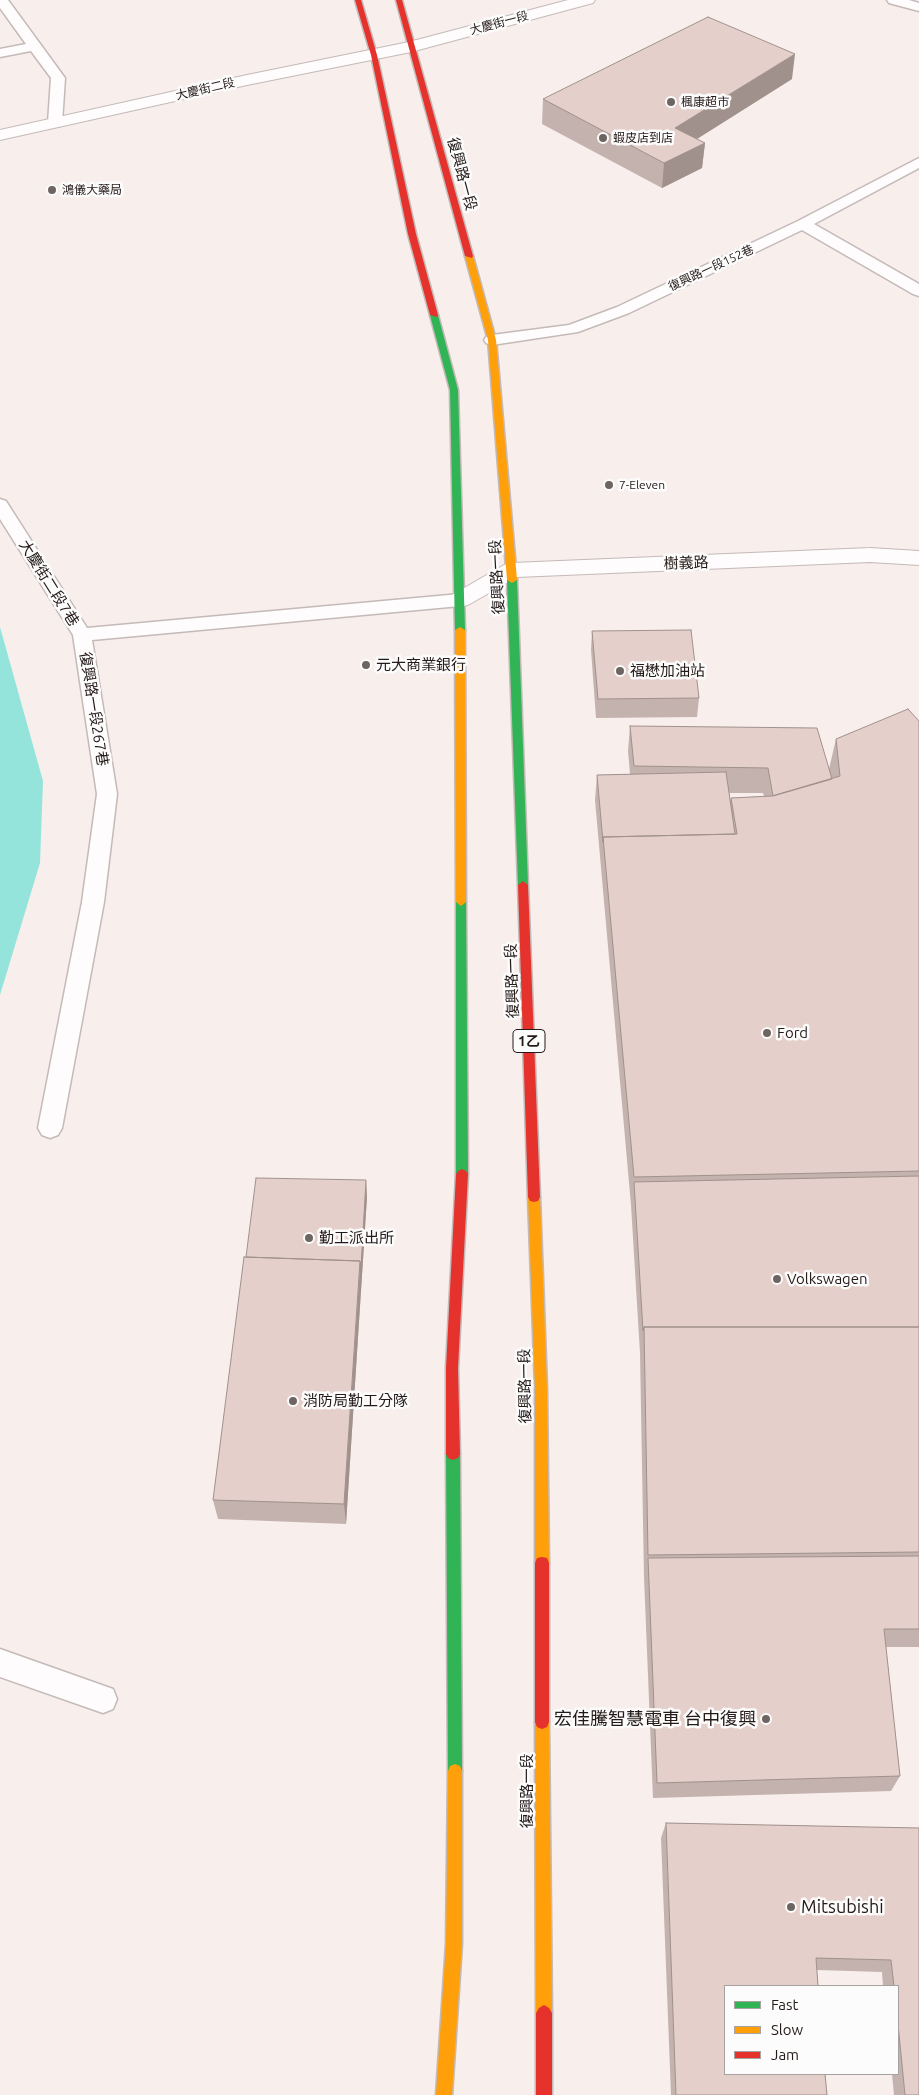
<!DOCTYPE html>
<html>
<head>
<meta charset="utf-8">
<style>
  body { margin:0 }
  #map { position:relative; width:919px; height:2095px; overflow:hidden; background:#f8eeec; font-family:Ubuntu,sans-serif }
  canvas { display:block }
  .legend { position:absolute; left:724px; top:1985px; width:175px; height:90px; box-sizing:border-box; background:#fcfcfc; border:1px solid #a6a2a1; margin:0; padding:6px 9px; list-style:none; font-size:15px; color:#241a18 }
  .legend li { display:flex; align-items:center; gap:10px; height:25px }
  .legend b { width:25px; border:1px solid #a6a2a1 }
</style>
</head>
<body>
<div id="map">
<canvas width="919" height="2095"></canvas>
<ul class="legend">
<li><b style="height:6px;background:#30b455"></b>Fast</li>
<li><b style="height:6px;background:#ff9f0a"></b>Slow</li>
<li><b style="height:6px;background:#e5322d"></b>Jam</li>
</ul>
</div>
<script>
const c = document.querySelector('canvas').getContext('2d');
c.lineJoin = 'round';
function fill(path, color) { c.fillStyle = color; c.fill(path, 'evenodd'); }
const toPath = rows => new Path2D(rows.map(r => 'M' + r).join(''));
function trace(path, color, width, dash) { c.strokeStyle = color; c.lineWidth = width; c.lineCap = dash ? 'butt' : 'round'; c.setLineDash(dash || []); c.stroke(path); }
function drawText(font, color, halo, rows, align = 'center') {
  c.font = font + ' Ubuntu,"Noto Sans TC",sans-serif'; c.lineWidth = 5; c.setLineDash([]); c.textBaseline = 'middle'; c.strokeStyle = halo; c.fillStyle = color; for (const [text, x, y, turn = 0] of rows) {
    c.save(); c.translate(x, y); c.rotate((+turn || 0) * Math.PI / 180); c.textAlign = isNaN(turn) ? turn : align; if (halo) c.strokeText(text, 0, 0); c.fillText(text, 0, 0); c.restore();
  }
}
const water = toPath([
  [0,627,43,781,40,863,0,995]
]);
const lane = toPath([
  [0,0,8,0,65,78,62,123,60,126,50,126,48,123,51,78,31,51,0,57,0,49,26,44,0,8,0,0],
  [887,0,909,0,919,3,919,11,889,3,887,0],
  [919,158,919,168,814,224,919,284,919,296,913,294,802,230,629,313,578,332,492,345,486,343,484,340,486,337,492,335,569,325,617,307,798,221,919,158],
  [0,499,6,501,87,628,460,594,467,596,469,600,467,604,460,606,92,640,117,794,104,902,62,1128,58,1135,50,1138,42,1135,38,1128,82,902,97,794,73,635,0,519,0,499],
  [0,1649,113,1689,117,1699,113,1709,103,1713,0,1677,0,1649]
]);
const street = toPath([
  [568,0,595,0,593,3,411,52,247,85,0,140,0,130,247,75,409,42,568,0],
  [870,548,919,551,919,565,870,562,517,577,468,605,460,607,452,605,449,600,452,595,504,565,512,563,870,548]
]);
const fast = toPath([
  [431,313,438,315,458,390,465,630,460,633,455,630,450,390,430,315,431,313],
  [512,577,517,580,528,885,523,889,518,885,507,580,512,577],
  [461,898,466,902,468,1174,466,1177,462,1179,458,1177,456,1174,456,902,461,898],
  [453,1448,458,1450,460,1454,462,1771,460,1776,455,1778,450,1776,448,1771,446,1454,448,1450,453,1448]
]);
const slow = toPath([
  [466,254,473,256,496,340,517,580,512,583,507,580,488,340,465,256,466,254],
  [460,627,465,630,466,902,461,906,456,902,455,630,460,627],
  [534,1192,538,1193,540,1197,547,1388,549,1563,547,1568,542,1569,537,1568,535,1563,535,1388,528,1197,530,1193,534,1192],
  [542,1715,547,1717,549,1722,552,2013,549,2018,544,2021,539,2018,536,2013,535,1722,537,1717,542,1715],
  [455,1764,460,1766,462,1771,462,1944,452,2095,436,2095,446,1944,448,1771,450,1766,455,1764]
]);
const jam = toPath([
  [355,0,361,0,377,55,416,234,438,315,437,317,430,315,408,234,371,55,355,0],
  [396,0,402,0,473,256,472,258,465,256,396,0],
  [523,881,528,885,540,1197,538,1201,534,1202,530,1201,528,1197,518,885,523,881],
  [462,1169,466,1171,468,1174,458,1368,460,1454,458,1458,453,1460,448,1458,446,1454,446,1368,456,1174,458,1171,462,1169],
  [542,1557,547,1558,549,1563,549,1722,547,1727,542,1729,537,1727,535,1722,535,1563,537,1558,542,1557],
  [544,2005,549,2008,552,2013,552,2095,536,2095,536,2013,539,2008,544,2005]
]);
const wall = toPath([
  [792,79,697,139,705,143,702,168,662,188,542,124,543,99],
  [592,631,699,698,697,717,596,718,591,650],
  [919,721,919,1647,886,1647,900,1776,891,1791,653,1798,644,1577,640,1353,631,1205,595,800,597,775,630,774,628,751,630,726,829,769,836,739],
  [729,793,763,793,764,796,731,798,730,802],
  [366,1180,367,1197,346,1524,218,1519,213,1500,246,1257],
  [666,1823,919,1828,919,2095,894,2095,892,2074,898,2074,898,1986,883,1986,882,1972,817,1970,827,2095,671,2095,661,1838]
]);
const shadedWall = toPath([
  [795,54,792,79,673,154,675,128],
  [705,143,702,168,662,188,664,163],
  [366,1180,367,1197,346,1524,344,1504]
]);
const building = toPath([
  [708,17,795,54,675,128,705,143,664,163,543,99,708,17],
  [691,630,699,698,598,699,592,631,691,630],
  [908,709,919,721,919,1171,634,1177,603,837,737,834,731,798,772,796,840,776,836,739,908,709],
  [630,726,817,728,832,779,773,796,768,768,634,766,630,726],
  [726,772,735,834,603,837,603,842,597,775,726,772],
  [919,1176,919,1327,644,1327,643,1331,634,1182,919,1176],
  [256,1178,366,1180,361,1267,360,1261,246,1257,256,1178],
  [244,1257,360,1261,344,1504,213,1500,244,1257],
  [644,1327,919,1327,919,1552,648,1555,644,1327],
  [919,1556,919,1629,884,1629,900,1776,657,1783,648,1558,919,1556],
  [666,1823,919,1828,919,2095,905,2095,898,2024,898,1986,894,1986,891,1960,816,1958,818,1986,725,1986,725,2074,825,2074,827,2095,676,2095,666,1823]
]);
const markers = [
  [671,102,5,"#6e6462"],
  [603,138,5,"#6e6462"],
  [52,190,5,"#6e6462"],
  [609,485,5,"#6e6462"],
  [366,665,5,"#6e6462"],
  [620,671,5,"#6e6462"],
  [767,1033,5,"#6e6462"],
  [309,1238,5,"#6e6462"],
  [777,1279,5,"#6e6462"],
  [293,1401,5,"#6e6462"],
  [766,1719,5,"#6e6462"],
  [791,1907,5,"#6e6462"]
];
const farStreetnames = [
  ["大慶街一段",499,23,-15],
  ["大慶街二段",205,89,-13],
  ["復興路一段152巷",711,268,-25]
];
const farPoinames = [
  ["楓康超市",681,102],
  ["蝦皮店到店",613,138],
  ["鴻儀大藥局",62,190],
  ["7-Eleven",619,485]
];
const shields = [
  [529,1041,32]
];
const shieldNames = [
  ["1乙",529,1041]
];
const streetNames = [
  ["復興路一段",462,174,75],
  ["樹義路",686,563,-2],
  ["復興路一段",497,577,-93],
  ["大慶街二段7巷",49,583,58],
  ["復興路一段267巷",94,709,81],
  ["復興路一段",512,981,-92],
  ["復興路一段",525,1386,-91],
  ["復興路一段",527,1791,-90]
];
const poiNames = [
  ["元大商業銀行",376,665],
  ["福懋加油站",630,671],
  ["Ford",777,1033],
  ["勤工派出所",319,1238],
  ["Volkswagen",787,1279],
  ["消防局勤工分隊",303,1401]
];
const nearPoinames = [
  ["宏佳騰智慧電車 台中復興",756,1719],
  ["Mitsubishi",801,1907,"left"]
];
fill(water, '#95e4db');
trace(lane, '#c4bab8', 3);
trace(street, '#c4bab8', 2);
trace(fast, '#c4bab8', 3);
trace(slow, '#c4bab8', 3);
trace(jam, '#c4bab8', 3);
fill(lane, '#fefcfc');
fill(street, '#fefcfc');
fill(fast, '#30b455');
fill(slow, '#ff9f0a');
fill(jam, '#e5322d');
fill(wall, '#c4b2ae');
fill(shadedWall, '#a0918d');
fill(building, '#e4cfca');
trace(building, '#a0918d', 1);
for (const [x, y, r, color] of markers) { const dot = new Path2D(); dot.arc(x, y, r, 0, 2 * Math.PI); c.fillStyle = color; c.fill(dot); trace(dot, '#fcfcfc', 2); }
drawText('12px', '#241a18', '#fcfcfc', farStreetnames);
drawText('12px', '#241a18', '#fcfcfc', farPoinames, 'left');
for (const [x, y, w] of shields) { const box = new Path2D(); box.roundRect(x - w / 2, y - 11.5, w, 23, 4); c.fillStyle = '#fcfcfc'; c.fill(box); trace(box, '#241a18', 1); }
drawText('bold 14px', '#241a18', null, shieldNames);
drawText('15px', '#241a18', '#fcfcfc', streetNames);
drawText('15px', '#241a18', '#fcfcfc', poiNames, 'left');
drawText('18px', '#241a18', '#fcfcfc', nearPoinames, 'right');
</script>
</body>
</html>
